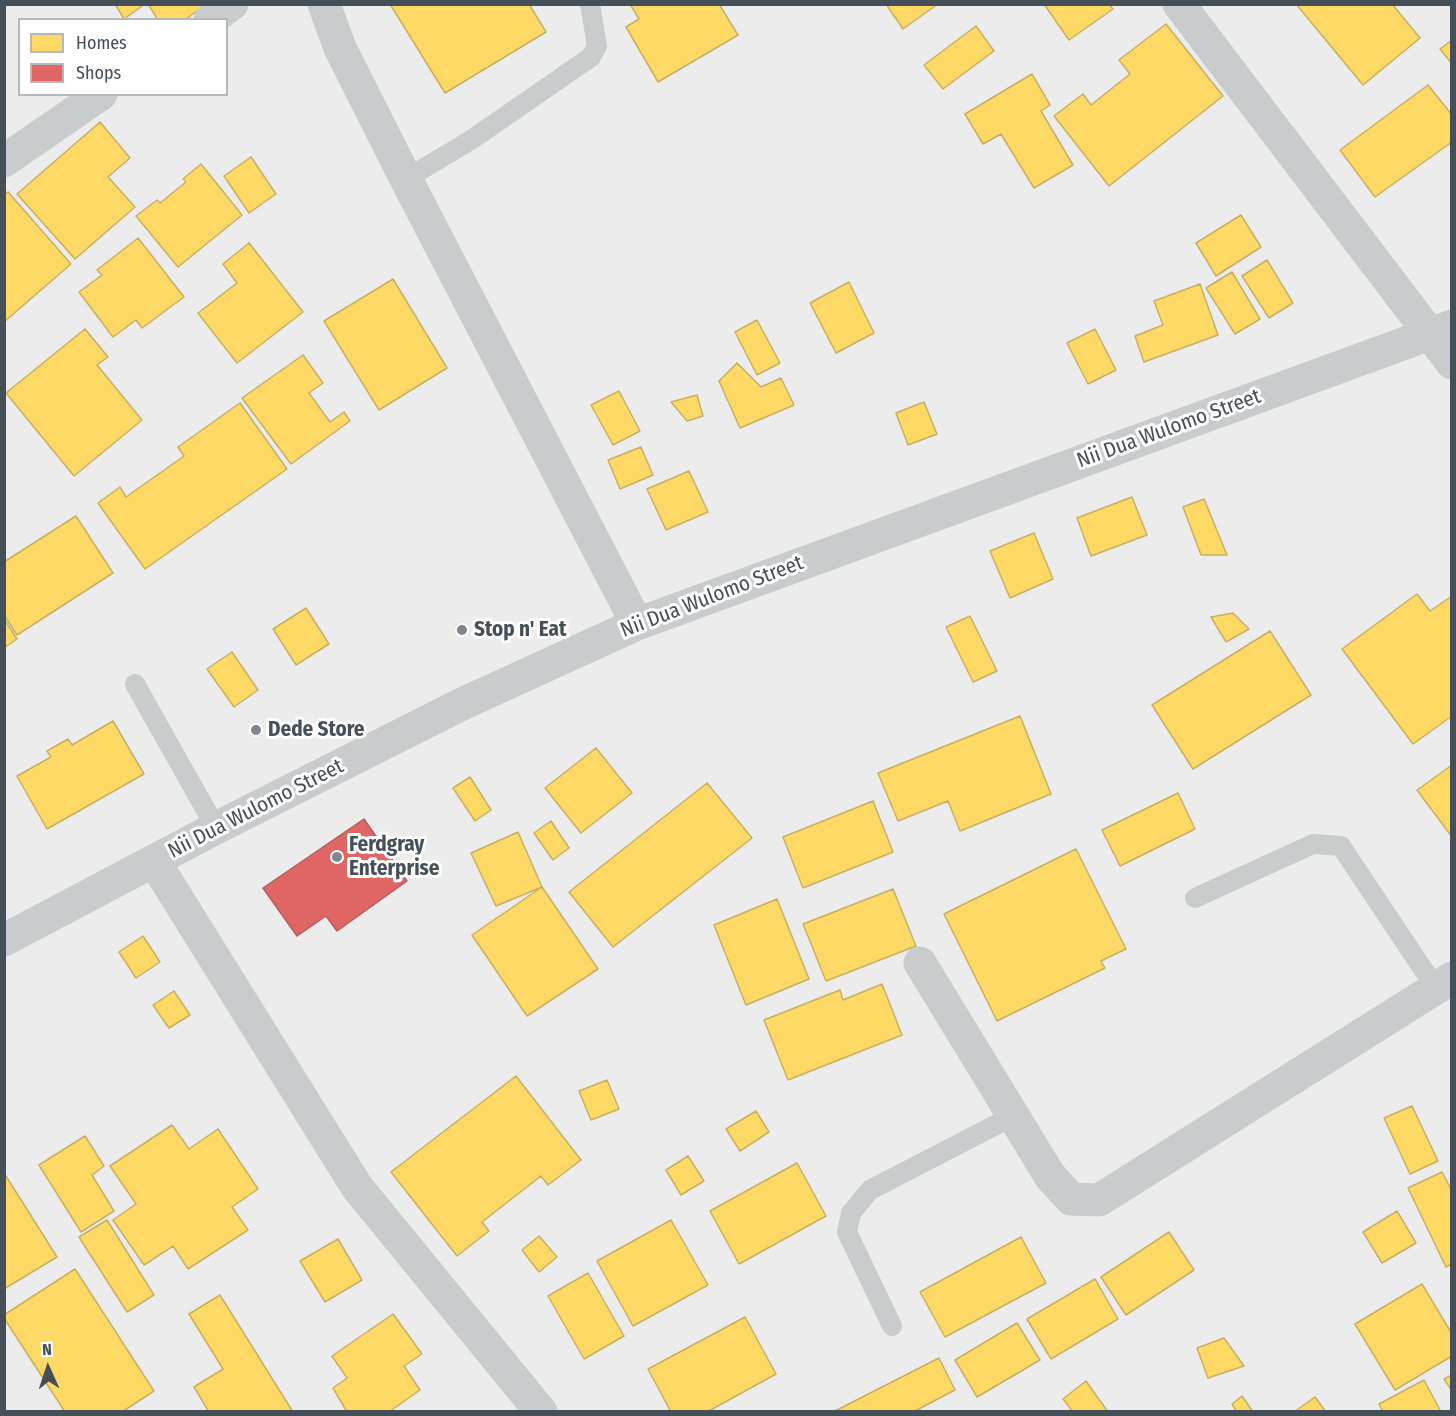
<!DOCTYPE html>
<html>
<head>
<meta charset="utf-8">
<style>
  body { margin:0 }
  #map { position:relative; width:1456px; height:1416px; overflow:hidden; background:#edecec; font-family:"Fira Sans Condensed",sans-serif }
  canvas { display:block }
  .frame { position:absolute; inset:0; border:6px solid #454f58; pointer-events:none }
  .legend { position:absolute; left:18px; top:18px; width:210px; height:78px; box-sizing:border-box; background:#fff; border:2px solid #b5b9bc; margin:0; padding:8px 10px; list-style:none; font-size:18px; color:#454f58 }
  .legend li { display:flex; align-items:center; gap:12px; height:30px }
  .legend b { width:30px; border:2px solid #b5b9bc }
  .north { position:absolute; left:18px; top:1338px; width:60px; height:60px; -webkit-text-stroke:4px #fff; paint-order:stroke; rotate:357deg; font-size:16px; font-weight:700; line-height:24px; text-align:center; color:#454f58 }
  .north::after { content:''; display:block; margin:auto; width:21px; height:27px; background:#454f58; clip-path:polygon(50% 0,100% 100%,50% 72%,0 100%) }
</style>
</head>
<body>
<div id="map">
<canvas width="1456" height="1416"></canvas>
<div class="frame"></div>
<ul class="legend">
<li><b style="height:16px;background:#ffd966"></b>Homes</li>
<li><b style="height:16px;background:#e06666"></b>Shops</li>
</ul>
<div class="north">N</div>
</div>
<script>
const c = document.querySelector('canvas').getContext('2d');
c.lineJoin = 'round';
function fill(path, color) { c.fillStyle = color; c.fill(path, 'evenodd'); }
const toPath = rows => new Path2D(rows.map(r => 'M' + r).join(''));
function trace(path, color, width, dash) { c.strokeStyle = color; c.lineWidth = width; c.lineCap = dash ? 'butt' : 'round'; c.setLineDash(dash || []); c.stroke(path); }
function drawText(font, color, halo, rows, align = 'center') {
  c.font = font + ' "Fira Sans Condensed",sans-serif'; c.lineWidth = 6; c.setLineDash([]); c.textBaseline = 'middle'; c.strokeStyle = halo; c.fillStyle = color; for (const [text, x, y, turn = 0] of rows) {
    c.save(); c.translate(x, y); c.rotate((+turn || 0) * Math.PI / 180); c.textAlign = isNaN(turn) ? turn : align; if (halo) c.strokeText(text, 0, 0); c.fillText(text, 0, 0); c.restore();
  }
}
const homes = toPath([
  [115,4,145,4,124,19,115,4],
  [148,4,206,4,185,20,158,20,148,4],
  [390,4,529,4,546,32,445,93,390,4],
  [630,4,719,4,738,35,658,82,626,27,639,19,630,4],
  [886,4,938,4,903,29,886,4],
  [1044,4,1109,4,1113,9,1069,40,1044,4],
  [1296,4,1392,4,1420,38,1363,85,1296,4],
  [1166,24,1223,96,1109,186,1054,116,1083,94,1091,105,1130,74,1119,60,1166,24],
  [976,26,994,51,943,89,924,65,976,26],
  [1452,40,1452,64,1440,49,1452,40],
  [1032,74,1050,105,1041,111,1073,165,1034,188,1001,134,983,144,965,114,1032,74],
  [1428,85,1452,115,1452,142,1375,197,1340,150,1428,85],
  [100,122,130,158,108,177,135,207,75,259,17,194,100,122],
  [251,157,276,194,249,213,224,176,251,157],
  [201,164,242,215,178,267,136,216,157,200,160,203,186,182,183,179,201,164],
  [8,192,71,264,4,322,4,195,8,192],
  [1241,215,1261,247,1216,276,1196,243,1241,215],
  [138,238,184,297,142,328,136,320,113,337,79,292,102,275,97,270,138,238],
  [249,243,303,312,237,363,198,313,237,283,223,264,249,243],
  [1267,260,1293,303,1269,318,1242,276,1267,260],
  [1232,272,1260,319,1235,334,1206,288,1232,272],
  [393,279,447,368,379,410,324,321,393,279],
  [849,282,874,333,836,353,810,303,849,282],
  [1200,284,1218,335,1144,362,1135,336,1163,325,1154,301,1200,284],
  [757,320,780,363,757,375,735,332,757,320],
  [85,329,108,357,97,365,142,420,74,476,6,393,85,329],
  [1095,329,1116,370,1088,384,1067,343,1095,329],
  [303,355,323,383,309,393,330,422,344,412,350,421,291,464,242,398,303,355],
  [737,363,761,387,781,378,794,405,740,428,719,381,737,363],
  [619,391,640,431,613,445,591,405,619,391],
  [697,395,703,416,687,421,671,402,697,395],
  [924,402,937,434,908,445,896,413,924,402],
  [240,403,287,469,145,569,98,503,120,487,126,497,184,456,178,447,240,403],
  [641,447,653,475,620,489,608,460,641,447],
  [689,471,708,512,666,530,647,489,689,471],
  [1132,497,1147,535,1091,556,1077,518,1132,497],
  [1204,499,1227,555,1201,555,1183,507,1204,499],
  [76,516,113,573,17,635,4,615,4,562,76,516],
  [1034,533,1053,579,1010,598,990,551,1034,533],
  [1417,594,1430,611,1452,596,1452,716,1413,744,1342,649,1417,594],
  [306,608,329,644,296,665,273,629,306,608],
  [1233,613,1249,629,1226,642,1211,617,1233,613],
  [970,616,997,671,973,682,946,627,970,616],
  [4,619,17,639,4,648,4,619],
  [1270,631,1311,695,1193,769,1152,705,1270,631],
  [232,652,258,690,234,707,207,669,232,652],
  [1020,716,1051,794,960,831,948,801,898,821,878,773,1020,716],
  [113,721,144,774,47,829,17,776,51,757,47,751,68,739,72,745,113,721],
  [596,748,632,793,581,833,545,788,596,748],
  [1452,765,1452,837,1417,790,1452,765],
  [470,777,491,810,475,821,453,788,470,777],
  [707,783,752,838,613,947,569,892,707,783],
  [1178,793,1195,829,1120,866,1102,830,1178,793],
  [873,801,893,852,803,888,783,837,873,801],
  [551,821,569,848,553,860,534,833,551,821],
  [518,832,542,887,496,906,471,853,518,832],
  [1076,849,1126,949,1101,961,1105,968,997,1021,944,914,1076,849],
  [542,887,598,969,527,1016,472,935,542,887],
  [893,889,916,946,826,981,803,924,893,889],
  [777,899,809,979,746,1005,714,925,777,899],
  [143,936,160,962,136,978,119,952,143,936],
  [882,984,902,1035,788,1080,764,1020,840,990,843,1000,882,984],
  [174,991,190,1015,169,1028,153,1005,174,991],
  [516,1076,581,1160,548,1185,541,1176,482,1222,489,1231,457,1256,391,1172,516,1076],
  [607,1080,619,1109,591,1120,579,1091,607,1080],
  [1412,1106,1438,1161,1410,1174,1384,1118,1412,1106],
  [756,1111,769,1132,740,1151,726,1129,756,1111],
  [172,1125,189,1149,218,1129,258,1189,232,1207,248,1230,188,1269,173,1246,144,1265,113,1220,136,1204,110,1166,172,1125],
  [85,1136,104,1166,92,1175,114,1211,81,1232,39,1165,85,1136],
  [688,1156,704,1181,681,1195,666,1170,688,1156],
  [797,1163,826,1216,739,1264,710,1211,797,1163],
  [1442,1172,1452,1191,1452,1264,1446,1267,1408,1188,1442,1172],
  [4,1173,57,1257,4,1289,4,1173],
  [1397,1211,1416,1243,1382,1263,1363,1232,1397,1211],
  [107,1220,154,1295,127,1312,79,1237,107,1220],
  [671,1220,708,1285,633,1326,597,1261,671,1220],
  [1169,1232,1194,1270,1126,1315,1101,1277,1169,1232],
  [539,1236,557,1257,539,1272,522,1250,539,1236],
  [1021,1237,1046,1283,945,1337,920,1292,1021,1237],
  [338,1239,362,1280,325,1302,300,1261,338,1239],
  [75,1269,154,1391,122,1412,65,1412,4,1318,4,1315,75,1269],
  [588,1273,624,1336,584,1359,548,1296,588,1273],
  [1095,1279,1118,1319,1051,1359,1027,1319,1095,1279],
  [1422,1284,1452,1334,1452,1356,1395,1390,1355,1324,1422,1284],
  [220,1295,293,1412,209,1412,194,1387,223,1369,189,1314,220,1295],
  [393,1314,422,1354,404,1366,420,1390,389,1412,347,1412,333,1388,347,1378,332,1356,393,1314],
  [745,1317,776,1374,707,1412,671,1412,648,1369,745,1317],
  [1017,1323,1040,1360,977,1397,955,1360,1017,1323],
  [1224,1338,1244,1366,1208,1378,1197,1348,1224,1338],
  [939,1358,955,1390,913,1412,833,1412,939,1358],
  [1452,1375,1452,1391,1444,1379,1452,1375],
  [1424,1380,1441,1412,1383,1412,1379,1404,1424,1380],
  [1086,1381,1108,1412,1073,1412,1063,1399,1086,1381],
  [1242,1396,1253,1412,1237,1412,1232,1404,1242,1396],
  [1315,1397,1326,1412,1294,1412,1315,1397]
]);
const shops = toPath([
  [364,819,407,881,337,931,326,916,297,936,263,888,364,819]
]);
const service = toPath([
  [406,179,471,140,591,57,597,46,590,4],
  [135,684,216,828],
  [1195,898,1313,844,1341,846,1435,987],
  [892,1326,847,1232,851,1213,870,1190,1013,1116]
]);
const minor = toPath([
  [324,4,340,48,406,179,637,624],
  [1179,4,1452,363],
  [210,20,232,4],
  [4,161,101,94],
  [154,861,357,1187,541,1412],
  [4,940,216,828,462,704,637,624,1452,326],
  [920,963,1050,1176,1071,1199,1099,1200,1452,978]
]);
const markers = [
  [462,630,6,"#80868c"],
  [256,730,6,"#80868c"],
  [337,857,6,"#80868c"]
];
const streetNames = [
  ["Nii Dua Wulomo Street",1169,429,-20],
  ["Nii Dua Wulomo Street",712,597,-21],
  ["Nii Dua Wulomo Street",256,809,-27]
];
const poiNames = [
  ["Stop n' Eat",474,630],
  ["Dede Store",268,730],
  ["Ferdgray",349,845],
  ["Enterprise",349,869]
];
fill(homes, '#ffd966');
trace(homes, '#c7b062', 1.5);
fill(shops, '#e06666');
trace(shops, '#b25f62', 1.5);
trace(service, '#c9cccd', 20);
trace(minor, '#c9cccd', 33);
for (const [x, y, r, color] of markers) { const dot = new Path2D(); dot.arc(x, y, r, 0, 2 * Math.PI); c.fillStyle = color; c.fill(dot); trace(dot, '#fff', 2); }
drawText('21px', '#454f58', '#fff', streetNames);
drawText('bold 21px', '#454f58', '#fff', poiNames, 'left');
</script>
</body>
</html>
